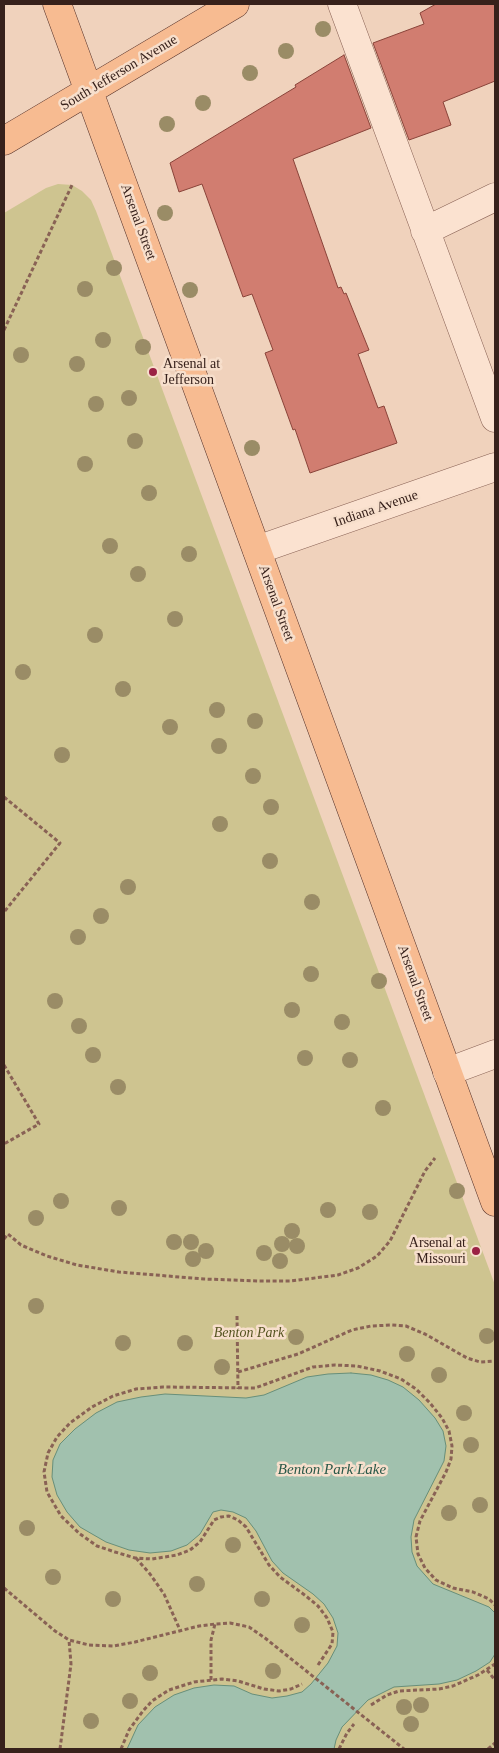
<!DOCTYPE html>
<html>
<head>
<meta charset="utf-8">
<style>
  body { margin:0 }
  #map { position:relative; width:499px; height:1753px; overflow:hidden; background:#f0d2bc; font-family:"Times New Roman",serif }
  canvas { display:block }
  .frame { position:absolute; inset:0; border:5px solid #37211b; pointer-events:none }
</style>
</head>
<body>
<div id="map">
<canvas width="499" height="1753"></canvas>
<div class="frame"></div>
</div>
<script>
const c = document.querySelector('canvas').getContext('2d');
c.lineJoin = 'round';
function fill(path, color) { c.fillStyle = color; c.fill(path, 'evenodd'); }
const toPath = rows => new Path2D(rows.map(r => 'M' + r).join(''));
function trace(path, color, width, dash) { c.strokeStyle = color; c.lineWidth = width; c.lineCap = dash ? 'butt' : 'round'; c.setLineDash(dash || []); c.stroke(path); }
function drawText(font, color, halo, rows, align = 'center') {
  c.font = font + ' "Times New Roman",serif'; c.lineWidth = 5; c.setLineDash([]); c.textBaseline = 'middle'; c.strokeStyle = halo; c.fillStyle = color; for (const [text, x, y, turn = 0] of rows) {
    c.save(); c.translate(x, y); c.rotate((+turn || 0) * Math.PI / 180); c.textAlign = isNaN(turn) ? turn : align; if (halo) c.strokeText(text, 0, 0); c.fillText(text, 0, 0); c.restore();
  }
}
const green = toPath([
  [58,184,72,185,82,191,91,200,96,211,495,1285,495,1749,4,1749,4,213,46,188]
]);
const water = toPath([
  [351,1373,371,1375,388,1380,403,1387,419,1400,435,1418,443,1431,446,1446,444,1461,414,1520,411,1537,412,1552,417,1566,433,1584,489,1607,495,1613,495,1654,490,1662,476,1671,457,1680,439,1684,394,1687,368,1700,342,1727,336,1740,334,1749,127,1749,138,1725,155,1707,174,1695,194,1688,214,1685,234,1686,252,1694,272,1698,287,1696,302,1692,311,1684,328,1663,337,1646,338,1633,333,1618,324,1604,313,1594,283,1573,272,1561,256,1531,246,1518,233,1512,221,1510,213,1512,200,1534,187,1545,171,1551,150,1553,129,1550,106,1542,80,1527,67,1512,57,1495,52,1477,53,1460,60,1444,75,1429,96,1413,117,1402,141,1397,165,1394,246,1398,264,1395,307,1377,328,1374,351,1373]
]);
const building = toPath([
  [436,4,495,4,495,81,443,102,451,125,409,140,373,43,424,24,420,13,436,4],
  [344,55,371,128,293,159,338,288,341,287,344,294,346,293,369,350,358,354,378,408,384,406,397,443,310,473,295,429,293,430,265,353,273,350,252,294,243,297,202,184,179,192,170,163,296,87,295,85,344,55]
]);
const path = toPath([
  [4,330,72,185],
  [4,797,60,843,4,912],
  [4,1065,39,1124,4,1144],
  [4,1239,8,1234,21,1245,47,1256,77,1265,119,1272,204,1279,259,1281,291,1281,338,1275,358,1268,377,1256,390,1241,425,1171,435,1158],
  [237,1316,238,1389],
  [238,1372,298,1354,352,1330,371,1326,392,1325,406,1326,425,1334,467,1358,480,1362,495,1361],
  [136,1558,150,1574,164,1594,180,1630],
  [4,1588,55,1631,69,1640,89,1645,114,1646,135,1642,199,1626,215,1624,230,1623,249,1627,265,1638,404,1749],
  [318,1665,332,1644,333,1632,327,1618,318,1606,306,1596,280,1577,269,1565,246,1527,238,1520,229,1516,221,1517,214,1520,200,1542,190,1550,177,1555,152,1559,135,1558,115,1552,97,1546,80,1534,61,1516,47,1492,44,1472,48,1453,57,1437,70,1423,92,1407,113,1396,136,1389,163,1387,255,1388,313,1367,335,1365,357,1366,380,1371,401,1379,416,1389,430,1403,442,1418,449,1431,452,1446,451,1459,446,1472,420,1521,416,1537,418,1554,425,1568,436,1580,453,1588,473,1592,489,1599,495,1605],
  [487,1670,495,1680],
  [211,1680,211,1640,215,1624],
  [371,1705,387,1695,399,1691,439,1689,453,1686,478,1675,495,1664],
  [60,1749,71,1664,69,1640],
  [121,1749,129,1730,143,1711,152,1701,169,1690,194,1682,222,1679,238,1681,264,1689,279,1691,291,1689,302,1684],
  [339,1749,347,1733,354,1724],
  [488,1749,495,1743]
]);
const minor = toPath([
  [342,4,495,418],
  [425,231,495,197],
  [257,550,495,467],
  [447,1072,495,1054]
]);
const major = toPath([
  [57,4,495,1202],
  [4,141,235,4]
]);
const trees = [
  [323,29],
  [286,51],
  [250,73],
  [203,103],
  [167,124],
  [165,213],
  [114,268],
  [85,289],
  [190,290],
  [103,340],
  [143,347],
  [21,355],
  [77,364],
  [129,398],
  [96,404],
  [135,441],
  [252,448],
  [85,464],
  [149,493],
  [110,546],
  [189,554],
  [138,574],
  [175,619],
  [95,635],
  [23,672],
  [123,689],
  [217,710],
  [255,721],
  [170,727],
  [219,746],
  [62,755],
  [253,776],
  [271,807],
  [220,824],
  [270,861],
  [128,887],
  [312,902],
  [101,916],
  [78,937],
  [311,974],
  [379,981],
  [55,1001],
  [292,1010],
  [342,1022],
  [79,1026],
  [93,1055],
  [305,1058],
  [350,1060],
  [118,1087],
  [383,1108],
  [457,1191],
  [61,1201],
  [119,1208],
  [328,1210],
  [370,1212],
  [36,1218],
  [292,1231],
  [174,1242],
  [191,1242],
  [282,1244],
  [297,1246],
  [206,1251],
  [264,1253],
  [193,1259],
  [280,1261],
  [36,1306],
  [487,1336],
  [296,1337],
  [123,1343],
  [185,1343],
  [407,1354],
  [222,1367],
  [439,1375],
  [464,1413],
  [471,1445],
  [480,1505],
  [449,1513],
  [27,1528],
  [233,1545],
  [53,1577],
  [197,1584],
  [113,1599],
  [262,1599],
  [302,1625],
  [273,1671],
  [150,1673],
  [130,1701],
  [421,1705],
  [404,1707],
  [91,1721],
  [411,1724]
];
const markers = [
  [153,372,5,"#9b2244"],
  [476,1251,5,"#9b2244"]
];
const streetNames = [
  ["South Jefferson Avenue",119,73,-31],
  ["Arsenal Street",138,222,70],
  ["Indiana Avenue",376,509,-19],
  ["Arsenal Street",276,603,70],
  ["Arsenal Street",415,983,70]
];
const poiNames = [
  ["Arsenal at",163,364],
  ["Jefferson",163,380],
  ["Arsenal at",466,1243,"right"],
  ["Missouri",466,1259,"right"]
];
const parkNames = [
  ["Benton Park",249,1333]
];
const waterNames = [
  ["Benton Park Lake",332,1470]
];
fill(green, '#cec490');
fill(water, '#a1c1ae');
trace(water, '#688f7a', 1);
fill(building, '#d17d70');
trace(building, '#894339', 1);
trace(minor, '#896255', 29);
trace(major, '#56322a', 29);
trace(path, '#896255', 3, [4, 2.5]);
trace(minor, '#fbe2d0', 28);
trace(major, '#f7bb91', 28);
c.fillStyle = '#9a8c66';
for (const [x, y] of trees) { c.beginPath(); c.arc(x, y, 8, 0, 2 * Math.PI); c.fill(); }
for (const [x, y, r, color] of markers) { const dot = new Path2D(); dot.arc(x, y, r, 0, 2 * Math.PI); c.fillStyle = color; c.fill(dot); trace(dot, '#f7dfcc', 2); }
drawText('14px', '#37211b', '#f7dfcc', streetNames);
drawText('14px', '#37211b', '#f7dfcc', poiNames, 'left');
drawText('italic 14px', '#545320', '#f7dfcc', parkNames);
drawText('italic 15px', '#295848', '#f7dfcc', waterNames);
</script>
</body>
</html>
